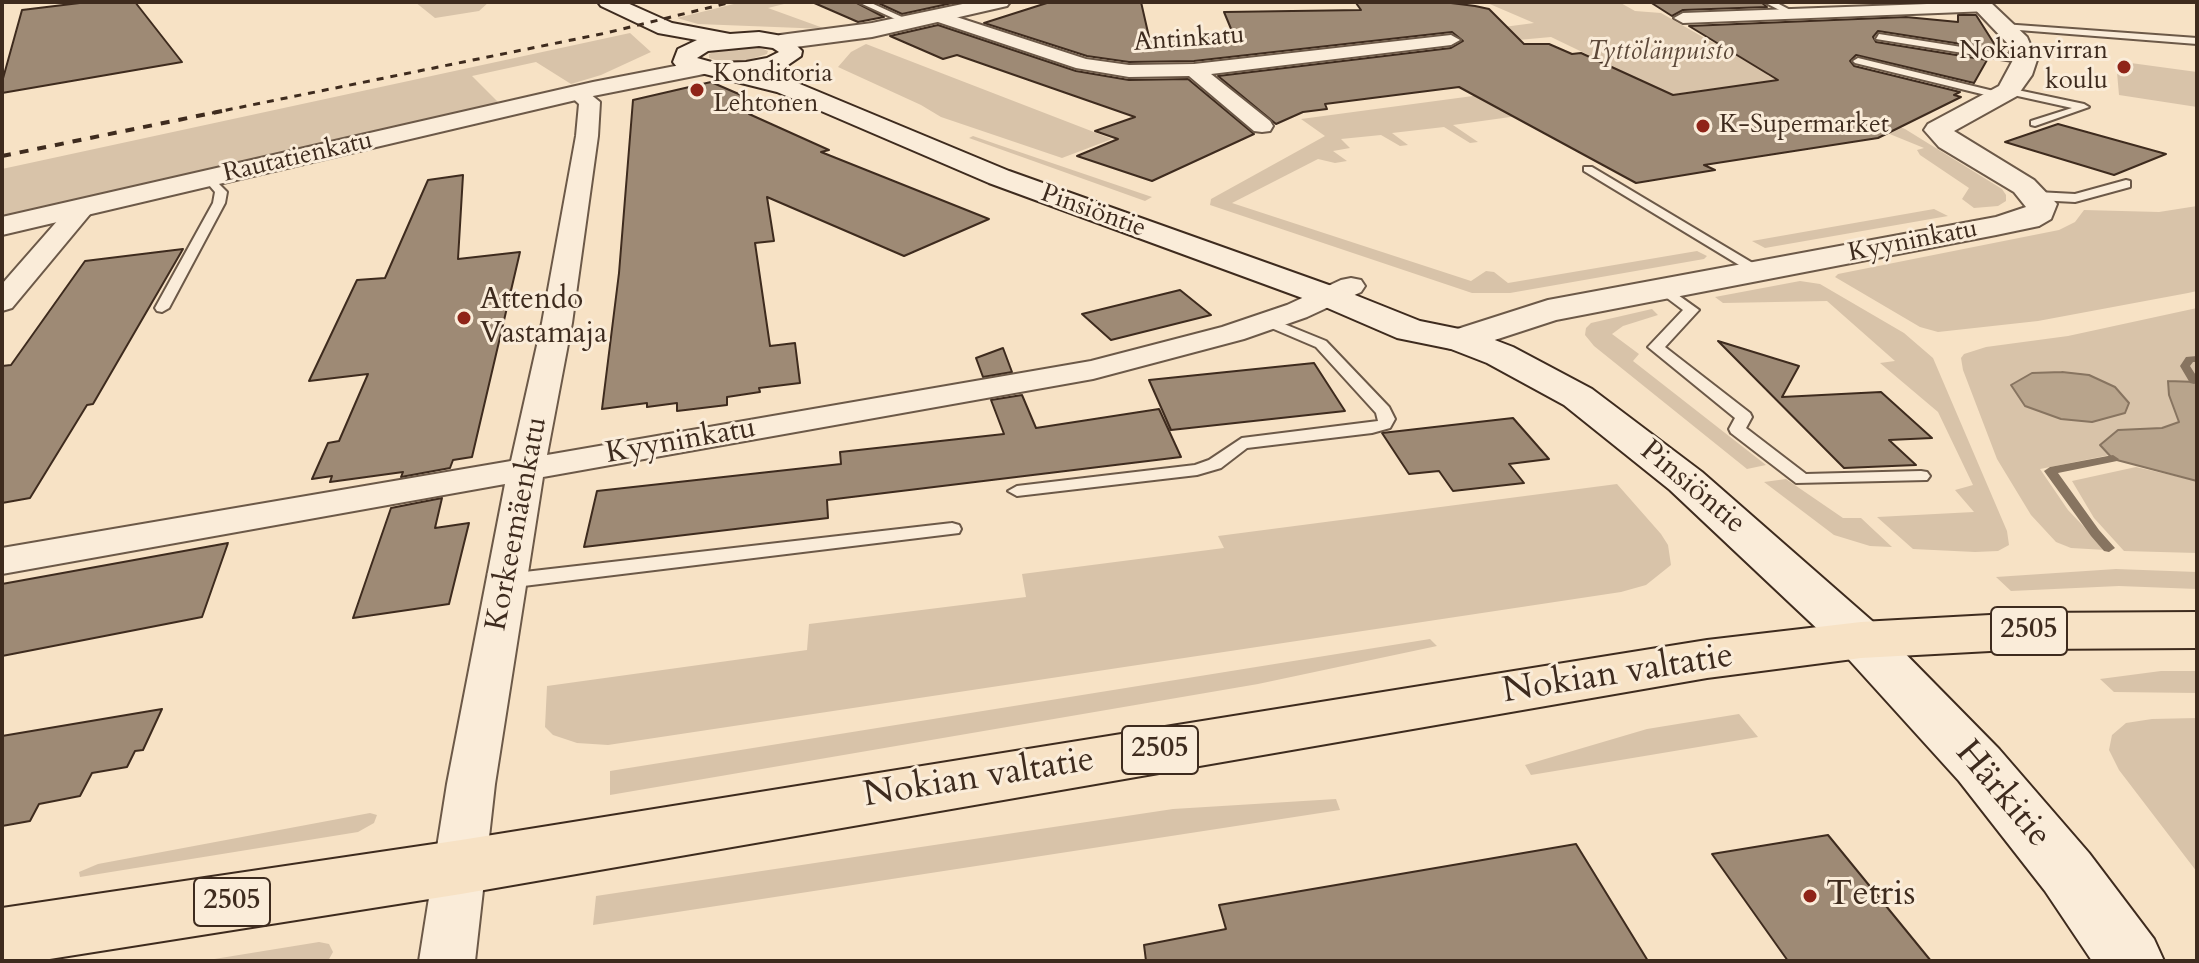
<!DOCTYPE html>
<html>
<head>
<meta charset="utf-8">
<style>
  body { margin:0 }
  #map { position:relative; width:2199px; height:963px; overflow:hidden; background:#f7e2c5; font-family:Cardo,serif }
  canvas { display:block }
  .frame { position:absolute; inset:0; border:4px solid #3e2b1e; pointer-events:none }
</style>
</head>
<body>
<div id="map">
<canvas width="2199" height="963"></canvas>
<div class="frame"></div>
</div>
<script>
const c = document.querySelector('canvas').getContext('2d');
c.lineJoin = 'round';
function fill(path, color) { c.fillStyle = color; c.fill(path, 'evenodd'); }
const toPath = rows => new Path2D(rows.map(r => 'M' + r).join(''));
function trace(path, color, width, dash) { c.strokeStyle = color; c.lineWidth = width; c.lineCap = dash ? 'butt' : 'round'; c.setLineDash(dash || []); c.stroke(path); }
function drawText(font, color, halo, rows, align = 'center') {
  c.font = font + ' Cardo,serif'; c.lineWidth = 6; c.setLineDash([]); c.textBaseline = 'middle'; c.strokeStyle = halo; c.fillStyle = color; for (const [text, x, y, turn = 0] of rows) {
    c.save(); c.translate(x, y); c.rotate((+turn || 0) * Math.PI / 180); c.textAlign = isNaN(turn) ? turn : align; if (halo) c.strokeText(text, 0, 0); c.fillText(text, 0, 0); c.restore();
  }
}
const green = toPath([
  [415,2,489,2,479,11,435,18],
  [742,2,792,2,768,8,826,29,698,24,677,18],
  [1485,2,1619,2,1635,11,1661,13,1708,40,1787,72,1767,75,1905,129,2002,189,2006,195,2006,201,1998,206,1974,208,1962,199,1969,188,1920,155,1917,150,1924,148,1762,82,1453,125,1478,142,1470,143,1444,127,1392,133,1408,145,1400,146,1381,135,1341,139,1350,148,1333,151,1347,161,1335,163,1318,159,1232,203,1471,281,1486,271,1494,272,1508,283,1697,251,1707,256,1704,259,1510,293,1472,293,1210,205,1211,199,1325,136,1301,119,1630,75,1551,37,1507,41,1481,30,1534,23],
  [630,33,651,52,601,75,571,84,536,62,472,76,500,104,2,217,2,169],
  [866,44,1112,139,1062,158,941,117,921,105,838,67,851,52],
  [756,46,768,51,767,54,742,62,721,62,709,58,709,54,722,48],
  [2116,61,2197,72,2197,107,2119,95],
  [973,136,996,144,1152,197,1145,201,969,138],
  [2197,206,2197,291,2188,293,2038,321,1938,332,1920,327,1835,277,1838,274,2059,230,2075,222,2084,210,2159,212],
  [1934,209,1948,216,1765,248,1752,241],
  [1800,281,1820,284,1904,333,1933,358,2007,531,2009,545,1998,551,1975,552,1913,549,1877,517,1974,512,1955,490,1973,485,1938,412,1880,363,1895,361,1827,301,1723,303,1715,297],
  [2197,308,2197,382,2168,381,2169,395,2180,422,2162,428,2118,430,2100,444,2110,455,2040,469,2068,510,2106,550,2071,548,2056,542,2031,515,1997,459,1963,370,1961,358,1964,354,1986,347,2068,336],
  [1652,309,1658,315,1623,326,1612,334,1639,354,1633,361,1766,465,1747,469,1594,346,1585,335,1586,328,1591,323],
  [2136,467,2197,481,2197,553,2124,551,2094,518,2072,481],
  [1786,479,1843,518,1861,518,1892,547,1870,546,1834,535,1764,482],
  [1617,484,1661,534,1668,545,1671,565,1646,585,1621,592,608,745,577,743,553,735,545,727,547,686,807,650,809,624,1026,597,1022,574,1224,548,1218,536],
  [2116,569,2197,572,2197,589,2119,586,2011,591,1996,577],
  [1430,639,1437,646,1258,684,610,795,610,771],
  [2161,671,2197,671,2197,693,2114,692,2100,679],
  [1739,714,1758,737,1531,775,1525,765,1647,729],
  [2197,718,2197,872,2119,770,2109,750,2112,735,2126,723,2152,719],
  [1336,799,1340,810,593,925,596,896,1173,809],
  [370,813,377,815,374,823,358,832,80,877,79,872,98,864],
  [319,942,329,944,333,952,328,961,202,961]
]);
const water = toPath([
  [2062,372,2089,375,2115,387,2129,403,2125,413,2092,422,2061,419,2025,406,2011,385,2032,373,2062,372],
  [2168,381,2197,382,2197,481,2113,459,2100,445,2118,430,2162,428,2179,422,2169,395,2168,381]
]);
const stream = toPath([
  [2197,356,2197,362,2193,362,2190,366,2197,377,2197,383,2194,384,2190,383,2180,366,2186,357,2197,356],
  [2113,455,2119,459,2117,461,2058,473,2099,530,2115,548,2109,552,2104,551,2091,536,2044,471,2050,467,2113,455]
]);
const building = toPath([
  [88,2,135,2,182,62,2,93,2,82,22,10,88,2],
  [812,2,855,2,884,17,858,22,812,2],
  [876,2,957,2,902,14,876,2],
  [1050,2,1141,2,1149,37,1234,36,1224,12,1361,10,1356,3,1451,3,1475,6,1489,9,1524,44,1549,44,1572,54,1581,53,1673,95,1778,80,1689,26,1906,17,1958,22,1958,15,1976,15,1995,45,1993,49,1878,31,1873,37,1876,42,1987,60,1974,83,1856,55,1850,61,1854,66,1960,92,1954,95,1961,97,1878,138,1704,165,1715,170,1636,183,1459,87,1325,104,1327,109,1303,112,1276,124,1218,76,1451,48,1463,41,1452,32,1194,61,1129,62,1087,56,984,23,1050,2],
  [1650,2,1761,2,1767,7,1683,10,1672,16,1650,2],
  [938,25,1076,71,1129,80,1188,79,1254,134,1152,181,1077,156,1118,139,1095,131,1135,117,957,55,943,59,890,36,938,25],
  [711,82,771,108,749,114,829,150,821,152,989,219,904,256,767,197,774,241,755,243,770,346,795,343,800,383,759,388,760,392,727,397,727,405,677,411,677,403,647,407,647,403,602,409,619,273,633,100,711,82],
  [2058,124,2166,154,2114,175,2005,142,2058,124],
  [463,175,458,259,520,252,472,457,453,460,450,468,401,477,403,472,330,482,332,476,312,479,328,443,339,441,368,374,309,381,357,280,385,278,428,180,463,175],
  [183,249,93,404,87,405,30,498,2,503,2,366,11,365,85,261,183,249],
  [1180,290,1211,315,1111,340,1082,314,1180,290],
  [1718,341,1799,366,1782,397,1881,392,1932,438,1889,440,1916,465,1844,468,1718,341],
  [1003,348,1012,372,983,377,976,358,1003,348],
  [1314,363,1345,411,1171,430,1149,380,1314,363],
  [1022,395,1036,428,1159,409,1181,457,827,500,828,518,584,547,597,491,841,464,840,452,1004,434,991,400,1022,395],
  [1513,418,1549,459,1509,464,1524,483,1453,491,1439,471,1409,474,1382,433,1513,418],
  [442,498,435,528,469,523,449,604,353,618,391,508,442,498],
  [228,543,202,617,2,656,2,584,228,543],
  [162,709,143,750,135,751,127,767,92,773,80,796,39,804,30,821,2,826,2,736,162,709],
  [1828,835,1931,961,1788,961,1712,854,1828,835],
  [1576,844,1648,961,1146,961,1144,945,1226,929,1219,905,1576,844]
]);
const service = toPath([
  [858,2,869,2,913,22,906,24,858,2],
  [1764,2,1775,2,1798,14,1791,16,1764,2],
  [2003,24,2197,38,2197,44,2006,29,2003,24],
  [1879,34,2025,57,2030,60,2025,63,1876,39,1879,34],
  [1858,58,2006,94,2007,96,2002,99,1855,63,1853,61,1858,58],
  [2008,88,2084,104,2089,107,2035,126,2031,125,2031,121,2072,108,2004,93,2003,91,2008,88],
  [1584,167,1592,167,1766,271,1764,274,1754,274,1584,171,1584,167],
  [209,174,227,192,225,203,169,308,162,312,157,311,155,308,213,203,215,192,203,178,209,174],
  [2126,180,2130,181,2130,187,2075,202,2037,200,2031,196,2037,192,2075,194,2126,180],
  [1664,285,1699,310,1665,347,1750,413,1752,417,1746,428,1806,474,1921,471,1927,472,1930,476,1927,480,1796,483,1731,433,1729,429,1735,418,1648,347,1683,310,1659,292,1659,286,1664,285],
  [1267,317,1326,341,1389,407,1395,419,1390,428,1372,433,1247,448,1221,468,1197,475,1017,496,1008,491,1017,486,1195,465,1209,460,1242,438,1378,421,1376,413,1316,347,1262,324,1262,318,1267,317],
  [952,523,959,525,961,529,959,533,507,588,500,586,497,581,500,576,507,574,952,523]
]);
const minor = toPath([
  [1981,2,1989,3,1991,7,1989,11,1683,23,1674,18,1683,13,1981,2],
  [938,11,1086,59,1129,65,1194,64,1451,35,1460,40,1451,45,1211,74,1270,121,1273,126,1270,131,1262,132,1254,131,1189,76,1129,77,1076,68,932,20,929,16,932,12,938,11],
  [577,87,584,89,600,102,598,136,572,323,547,455,1091,361,1222,327,1287,305,1341,280,1351,278,1361,280,1365,286,1361,292,1307,317,1244,339,1093,379,543,477,495,784,475,961,419,961,447,784,505,484,2,574,2,548,511,461,542,323,576,136,579,104,567,93,577,87],
  [82,201,91,203,94,208,91,213,12,308,2,311,2,284,73,203,82,201]
]);
const tertiary = toPath([
  [972,2,1010,2,1007,6,872,37,780,49,769,42,780,35,872,23,972,2],
  [1968,2,1990,2,2027,37,2037,60,2032,75,2017,96,1954,131,2034,180,2057,204,2051,219,2039,226,1996,235,1556,320,1461,351,1448,348,1442,340,1448,332,1548,300,1996,217,2026,207,2014,192,1939,147,1924,130,1928,124,1999,86,2013,60,2008,44,1968,2],
  [701,61,709,63,713,68,709,73,593,96,2,235,2,217,593,82,701,61]
]);
const secondary = toPath([
  [598,2,625,2,672,23,730,34,759,32,788,37,802,51,801,56,782,69,763,73,795,82,1009,171,1340,289,1420,321,1474,332,1513,347,1592,389,1702,472,1879,627,1999,749,2089,853,2154,939,2164,961,2092,961,2045,891,1959,781,1843,653,1670,490,1564,405,1487,363,1451,349,1397,338,1316,303,989,183,777,92,677,67,673,62,678,49,697,40,658,33,601,6,598,2],
  [759,46,773,48,779,52,767,58,746,62,715,63,697,58,708,51,759,46]
]);
const primary = toPath([
  [2197,612,2197,648,2027,649,1861,658,1707,678,461,894,37,961,2,961,2,908,461,840,1707,640,1861,622,2027,613,2197,612]
]);
const railFar1 = toPath([
  [212,113,606,33,732,2]
]);
const rail = toPath([
  [2,156,222,111]
]);
const markers = [
  [2124,67,8,"#8f2418"],
  [697,90,8,"#8f2418"],
  [1703,126,8,"#8f2418"],
  [464,318,8,"#8f2418"],
  [1810,896,8,"#8f2418"]
];
const farStreetnames = [
  ["Antinkatu",1189,40,-4],
  ["Rautatienkatu",298,158,-13],
  ["Pinsiöntie",1093,212,20],
  ["Kyyninkatu",1913,242,-11]
];
const farPoinames = [
  ["Nokianvirran",2108,52,"right"],
  ["koulu",2108,82,"right"],
  ["Konditoria",713,75],
  ["Lehtonen",713,105],
  ["K-Supermarket",1719,126]
];
const farParknames = [
  ["Tyttölänpuisto",1661,53]
];
const shields = [
  [2029,631,76],
  [1160,750,76],
  [232,902,76]
];
const shieldNames = [
  ["2505",2029,631],
  ["2505",1160,750],
  ["2505",232,902]
];
const poiNames = [
  ["Attendo",480,301],
  ["Vastamaja",480,335]
];
const streetNames = [
  ["Kyyninkatu",681,442,-10],
  ["Pinsiöntie",1692,488,40],
  ["Korkeemäenkatu",518,524,-79]
];
const nearStreetnames = [
  ["Nokian valtatie",1618,675,-9],
  ["Nokian valtatie",979,779,-9],
  ["Härkitie",2002,795,50]
];
const nearPoinames = [
  ["Tetris",1826,896]
];
fill(green, '#d8c3a9');
fill(water, '#b8a48c');
trace(water, '#877460', 2);
fill(stream, '#877460');
fill(building, '#9e8a75');
trace(building, '#3e2b1e', 2);
trace(service, '#6c5948', 4);
trace(minor, '#6c5948', 4);
trace(tertiary, '#6c5948', 4);
trace(secondary, '#3e2b1e', 4);
trace(primary, '#3e2b1e', 4);
fill(service, '#faecd9');
fill(minor, '#faecd9');
fill(tertiary, '#faecd9');
fill(secondary, '#faecd9');
fill(primary, '#f7e2c5');
trace(railFar1, '#3e2b1e', 3, [7, 7]);
trace(rail, '#3e2b1e', 4, [9, 9]);
for (const [x, y, r, color] of markers) { const dot = new Path2D(); dot.arc(x, y, r, 0, 2 * Math.PI); c.fillStyle = color; c.fill(dot); trace(dot, '#faecd9', 3); }
drawText('26px', '#3e2b1e', '#faecd9', farStreetnames);
drawText('26px', '#3e2b1e', '#faecd9', farPoinames, 'left');
drawText('italic 26px', '#5d493a', '#faecd9', farParknames);
for (const [x, y, w] of shields) { const box = new Path2D(); box.roundRect(x - w / 2, y - 24, w, 48, 6); c.fillStyle = '#faecd9'; c.fill(box); trace(box, '#3e2b1e', 2); }
drawText('bold 28px', '#3e2b1e', null, shieldNames);
drawText('30px', '#3e2b1e', '#faecd9', poiNames, 'left');
drawText('30px', '#3e2b1e', '#faecd9', streetNames);
drawText('36px', '#3e2b1e', '#faecd9', nearStreetnames);
drawText('36px', '#3e2b1e', '#faecd9', nearPoinames, 'left');
</script>
</body>
</html>
